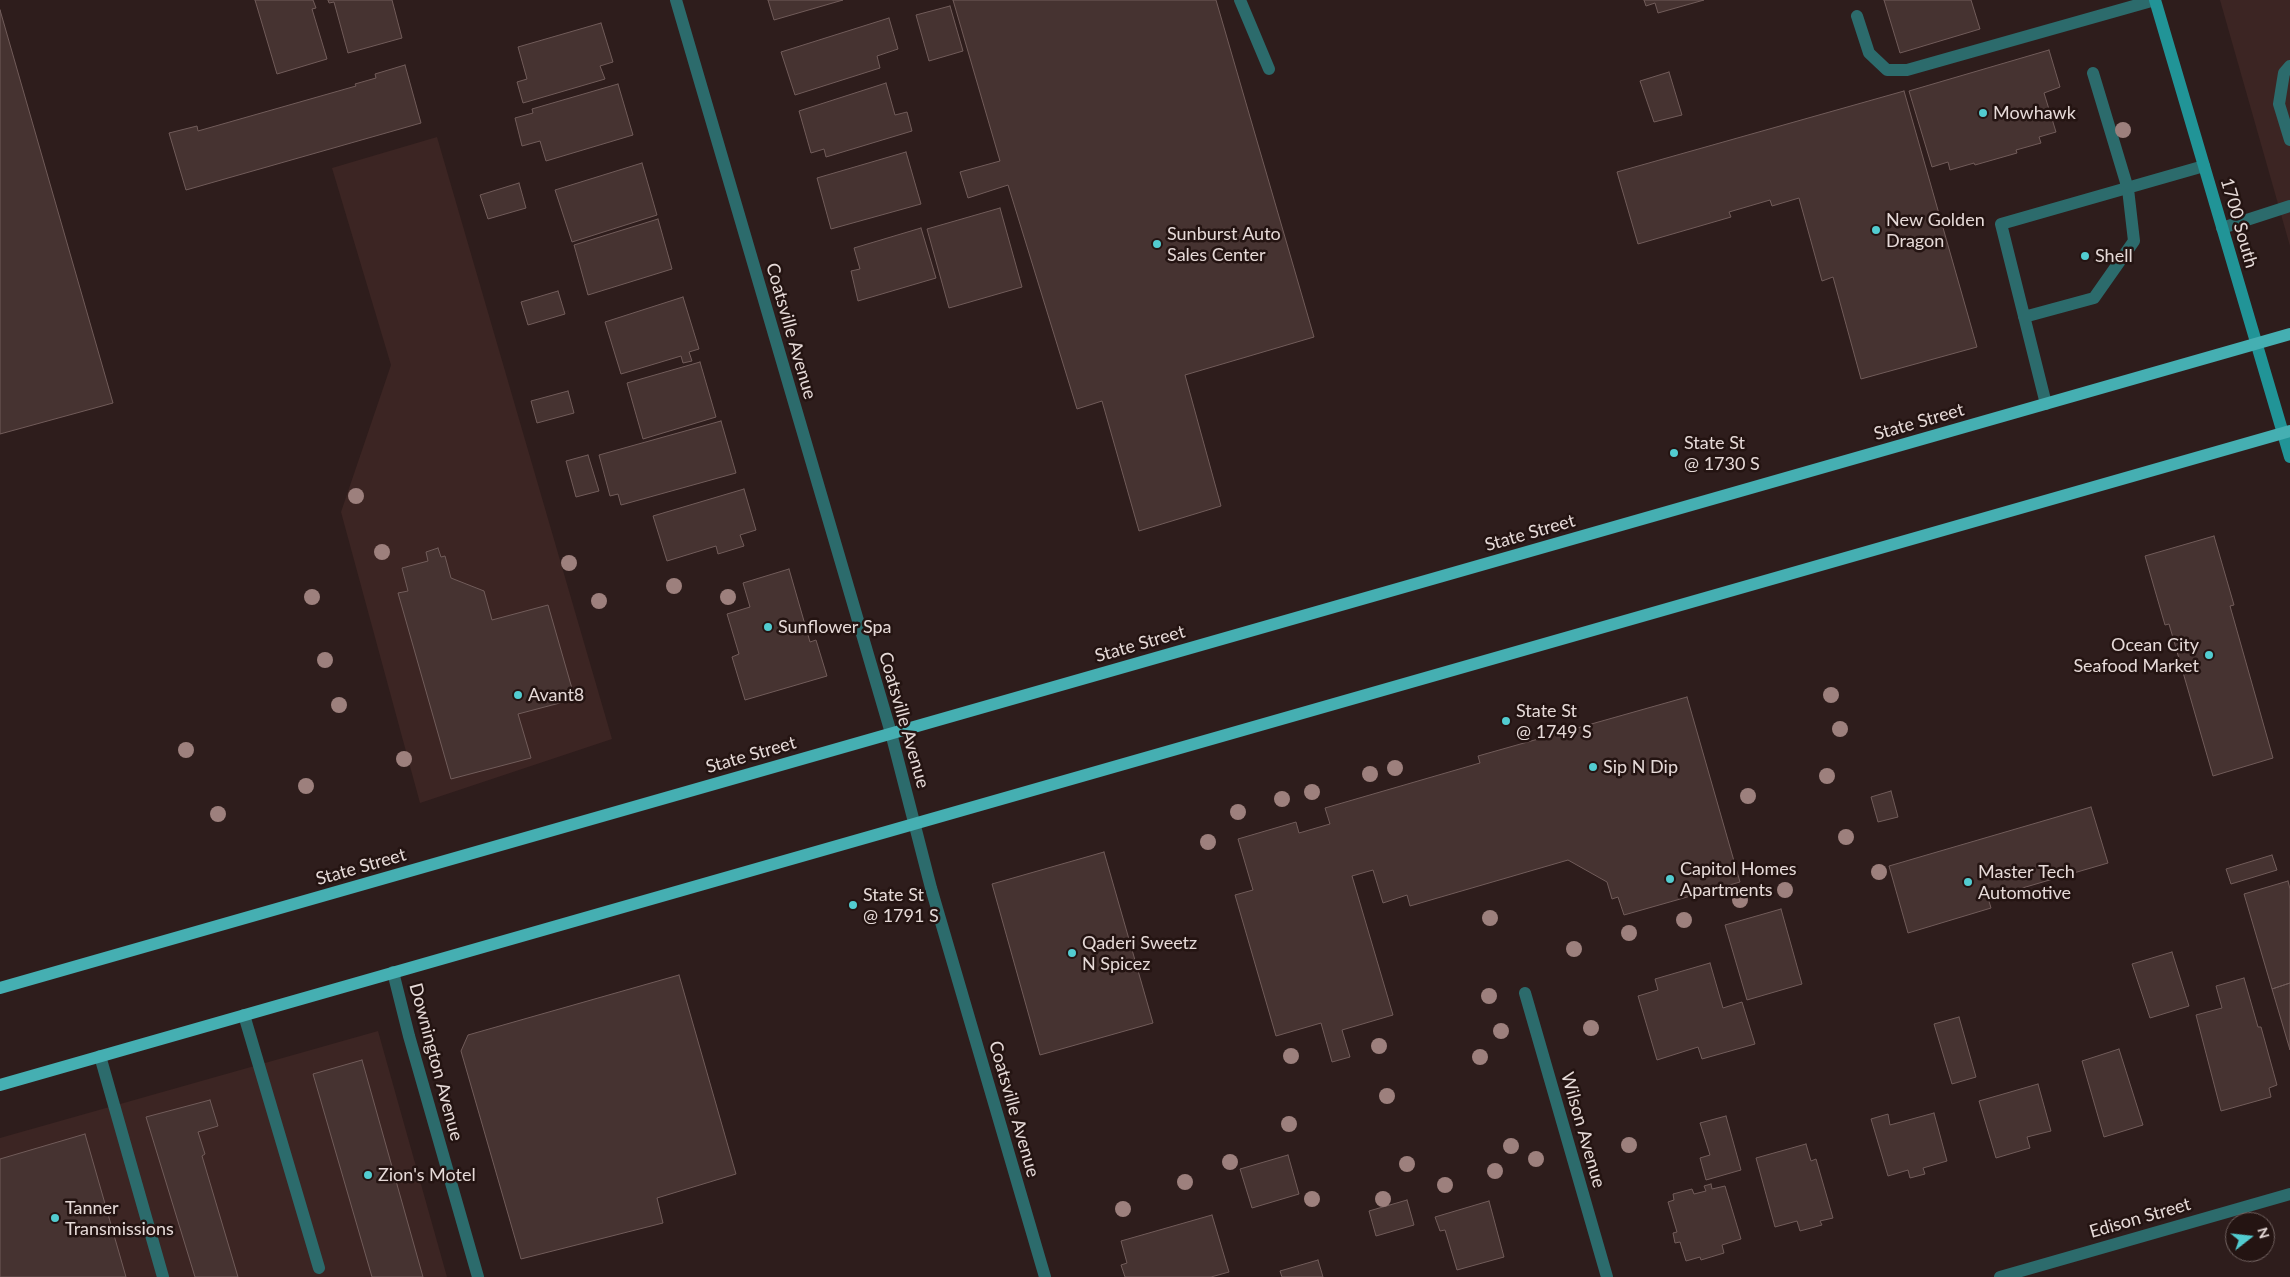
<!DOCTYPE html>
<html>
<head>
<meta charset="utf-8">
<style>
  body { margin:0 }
  #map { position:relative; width:2290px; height:1277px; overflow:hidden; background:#2e1d1c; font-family:Lato,sans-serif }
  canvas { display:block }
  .north { position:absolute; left:2225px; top:1212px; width:50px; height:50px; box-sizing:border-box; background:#241412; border:1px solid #726361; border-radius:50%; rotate:74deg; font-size:14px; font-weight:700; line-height:20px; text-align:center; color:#e6dad8 }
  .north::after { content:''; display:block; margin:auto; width:18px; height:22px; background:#52ccd0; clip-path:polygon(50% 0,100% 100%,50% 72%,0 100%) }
</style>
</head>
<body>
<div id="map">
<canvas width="2290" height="1277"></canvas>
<div class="north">N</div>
</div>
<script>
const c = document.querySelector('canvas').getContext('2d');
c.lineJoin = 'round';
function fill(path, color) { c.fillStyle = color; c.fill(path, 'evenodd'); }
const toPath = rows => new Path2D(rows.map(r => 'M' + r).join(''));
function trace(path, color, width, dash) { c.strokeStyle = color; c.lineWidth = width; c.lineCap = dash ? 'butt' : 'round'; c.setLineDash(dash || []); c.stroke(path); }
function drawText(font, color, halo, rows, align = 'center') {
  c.font = font + ' Lato,sans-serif'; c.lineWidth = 5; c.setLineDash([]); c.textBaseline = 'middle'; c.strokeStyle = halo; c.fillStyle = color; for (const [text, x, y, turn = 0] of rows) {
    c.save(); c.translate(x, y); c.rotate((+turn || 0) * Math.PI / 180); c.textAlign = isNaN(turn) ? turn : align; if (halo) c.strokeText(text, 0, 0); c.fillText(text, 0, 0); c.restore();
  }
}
const built = toPath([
  [2220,0,2290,0,2290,246],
  [437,137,612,739,420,803,341,512,391,365,332,168],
  [378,1031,447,1277,0,1277,0,1138]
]);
const building = toPath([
  [255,0,313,0,316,8,312,9,327,59,277,74,255,0],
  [328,0,392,0,402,38,348,53,334,2,329,3,328,0],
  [768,0,843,0,774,20,768,0],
  [953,0,1216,0,1314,337,1185,375,1221,506,1139,531,1102,401,1077,409,1008,185,968,198,960,172,1000,161,953,0],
  [1644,0,1704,0,1658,13,1655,3,1646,6,1644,0],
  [1884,0,1971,0,1980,29,1900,53,1884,0],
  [950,6,963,51,929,61,916,15,950,6],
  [0,10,113,403,0,434,0,10],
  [889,18,898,49,877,56,880,68,795,95,781,52,889,18],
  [601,23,613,62,600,66,605,79,523,103,517,82,527,79,518,47,601,23],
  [2049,50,2060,87,2044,93,2056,132,2039,137,2041,143,2016,150,2017,153,1975,165,1974,163,1950,170,1948,162,1932,167,1909,91,2049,50],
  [405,65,421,123,186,190,169,133,197,126,198,131,356,86,355,84,376,78,375,74,405,65],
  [1669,72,1682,115,1654,122,1640,81,1669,72],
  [886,83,895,115,907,112,912,131,826,157,824,149,811,153,799,111,886,83],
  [618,84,633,135,546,161,540,141,522,146,515,118,533,113,532,109,618,84],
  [1904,91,1977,347,1861,379,1833,277,1822,281,1799,198,1772,206,1770,200,1729,212,1731,217,1638,244,1617,172,1904,91],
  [906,152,921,204,831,229,817,178,906,152],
  [642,163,657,215,572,242,555,190,642,163],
  [519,183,526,208,488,219,480,195,519,183],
  [1000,208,1022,287,949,308,927,229,1000,208],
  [658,219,672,269,588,295,574,245,658,219],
  [921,228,936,278,858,301,851,271,860,269,854,248,921,228],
  [558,291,565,314,528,325,521,302,558,291],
  [683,297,699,349,689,352,692,361,683,363,681,356,621,374,605,322,683,297],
  [700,362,716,417,643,439,627,383,700,362],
  [568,391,574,413,537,423,531,401,568,391],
  [721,421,736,473,621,505,618,494,610,496,599,455,721,421],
  [588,455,599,491,576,497,566,461,588,455],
  [744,489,756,530,740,535,744,546,718,554,716,546,667,561,653,516,744,489],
  [2214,536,2234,605,2230,606,2273,758,2213,776,2169,624,2165,625,2145,556,2214,536],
  [438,548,441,557,445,556,451,578,484,591,492,620,548,605,575,699,518,714,531,758,451,779,398,593,408,591,402,568,428,561,426,552,438,548],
  [789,569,810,642,816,640,827,676,745,700,732,657,739,654,727,614,750,607,743,583,789,569],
  [1687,697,1740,882,1624,915,1618,897,1612,899,1607,882,1568,860,1410,906,1407,895,1383,903,1373,870,1352,876,1393,1015,1342,1030,1350,1057,1332,1062,1321,1023,1276,1036,1235,895,1253,890,1238,839,1296,822,1299,833,1330,824,1325,808,1480,763,1478,756,1687,697],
  [1891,791,1898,817,1878,822,1871,797,1891,791],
  [2091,807,2108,863,1988,898,1991,908,1908,933,1889,866,2091,807],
  [1104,852,1153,1023,1040,1055,992,884,1104,852],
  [2272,855,2277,870,2231,884,2226,869,2272,855],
  [2288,881,2290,889,2290,983,2272,989,2244,894,2288,881],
  [1781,909,1802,984,1747,1000,1725,925,1781,909],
  [2172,952,2189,1006,2150,1018,2132,964,2172,952],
  [1710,963,1723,1008,1742,1002,1755,1044,1702,1059,1698,1047,1657,1060,1638,996,1658,990,1655,979,1710,963],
  [679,975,736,1174,657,1198,663,1223,521,1259,461,1051,468,1035,679,975],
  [2244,978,2258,1027,2261,1027,2277,1085,2269,1088,2271,1097,2221,1111,2196,1015,2222,1008,2216,986,2244,978],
  [2290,983,2290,1050,2272,989,2290,983],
  [1959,1017,1976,1077,1952,1084,1934,1024,1959,1017],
  [2119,1049,2143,1125,2104,1137,2082,1061,2119,1049],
  [362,1060,423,1277,372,1277,313,1074,362,1060],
  [2038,1084,2051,1131,2027,1137,2030,1148,1996,1158,1979,1101,2038,1084],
  [210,1100,218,1126,198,1132,205,1154,202,1156,238,1277,195,1277,146,1117,210,1100],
  [1934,1113,1947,1161,1923,1168,1925,1174,1910,1178,1908,1170,1888,1176,1871,1119,1888,1114,1890,1125,1934,1113],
  [1726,1116,1741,1170,1706,1180,1700,1158,1710,1155,1700,1123,1726,1116],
  [85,1134,126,1277,0,1277,0,1159,85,1134],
  [1806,1144,1811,1161,1816,1159,1833,1218,1820,1221,1822,1225,1800,1231,1797,1221,1775,1227,1756,1158,1806,1144],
  [1288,1155,1299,1194,1252,1208,1240,1169,1288,1155],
  [1711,1184,1712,1189,1725,1186,1741,1239,1722,1245,1724,1253,1701,1260,1700,1257,1686,1261,1680,1242,1675,1243,1673,1233,1677,1232,1668,1202,1674,1200,1673,1194,1692,1189,1694,1194,1706,1191,1704,1186,1711,1184],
  [1407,1200,1414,1225,1376,1236,1369,1211,1407,1200],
  [1489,1201,1504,1257,1457,1270,1445,1230,1440,1231,1435,1217,1489,1201],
  [1212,1215,1229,1272,1211,1277,1125,1277,1121,1265,1127,1263,1121,1241,1212,1215],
  [1318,1260,1323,1277,1282,1277,1280,1271,1318,1260]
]);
const lane = toPath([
  [1240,0,1269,69],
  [1857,16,1869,53,1887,70,1907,70,2155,0],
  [2290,66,2284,73,2279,104,2290,140],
  [2222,228,2290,206],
  [2024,317,2094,298,2134,241,2128,189,2093,73],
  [2046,404,2001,224,2204,166],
  [244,1015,319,1268]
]);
const street = toPath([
  [676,0,891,733,931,888,1045,1277],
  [393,972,409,1036,478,1277],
  [1525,993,1607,1277],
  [100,1056,163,1277],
  [2000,1277,2290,1194]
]);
const secondary = toPath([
  [2155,0,2290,457]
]);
const primary = toPath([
  [0,988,2290,334],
  [0,1085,2290,431]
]);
const trees = [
  [2123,130],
  [356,496],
  [382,552],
  [569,563],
  [674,586],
  [312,597],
  [728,597],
  [599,601],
  [325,660],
  [1831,695],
  [339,705],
  [1840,729],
  [186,750],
  [404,759],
  [1395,768],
  [1370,774],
  [1827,776],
  [306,786],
  [1312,792],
  [1748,796],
  [1282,799],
  [1238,812],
  [218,814],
  [1846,837],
  [1208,842],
  [1879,872],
  [1785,890],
  [1740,900],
  [1490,918],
  [1684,920],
  [1629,933],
  [1574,949],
  [1489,996],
  [1591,1028],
  [1501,1031],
  [1379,1046],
  [1291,1056],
  [1480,1057],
  [1387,1096],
  [1289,1124],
  [1629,1145],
  [1511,1146],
  [1536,1159],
  [1230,1162],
  [1407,1164],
  [1495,1171],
  [1185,1182],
  [1445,1185],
  [1312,1199],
  [1383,1199],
  [1123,1209]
];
const markers = [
  [1983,113,5,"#52ccd0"],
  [1876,230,5,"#52ccd0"],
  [1157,244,5,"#52ccd0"],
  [2085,256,5,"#52ccd0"],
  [1674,453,5,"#52ccd0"],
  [768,627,5,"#52ccd0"],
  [2209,655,5,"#52ccd0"],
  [518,695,5,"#52ccd0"],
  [1506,721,5,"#52ccd0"],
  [1593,767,5,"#52ccd0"],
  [1670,879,5,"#52ccd0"],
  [1968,882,5,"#52ccd0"],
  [853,905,5,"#52ccd0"],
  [1072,953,5,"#52ccd0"],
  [368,1175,5,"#52ccd0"],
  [55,1218,5,"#52ccd0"]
];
const poiNames = [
  ["Mowhawk",1993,113],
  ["New Golden",1886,220],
  ["Dragon",1886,241],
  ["Sunburst Auto",1167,234],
  ["Sales Center",1167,255],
  ["Shell",2095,256],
  ["State St",1684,443],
  ["@ 1730 S",1684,464],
  ["Sunflower Spa",778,627],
  ["Ocean City",2199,645,"right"],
  ["Seafood Market",2199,666,"right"],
  ["Avant8",528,695],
  ["State St",1516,711],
  ["@ 1749 S",1516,732],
  ["Sip N Dip",1603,767],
  ["Capitol Homes",1680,869],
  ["Apartments",1680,890],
  ["Master Tech",1978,872],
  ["Automotive",1978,893],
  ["State St",863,895],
  ["@ 1791 S",863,916],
  ["Qaderi Sweetz",1082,943],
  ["N Spicez",1082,964],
  ["Zion's Motel",378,1175],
  ["Tanner",65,1208],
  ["Transmissions",65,1229]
];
const streetNames = [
  ["1700 South",2239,223,74],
  ["Coatsville Avenue",791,331,74],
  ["State Street",1919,422,-16],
  ["State Street",1530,533,-16],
  ["State Street",1140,644,-16],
  ["Coatsville Avenue",904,720,74],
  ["State Street",751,755,-16],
  ["State Street",361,867,-16],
  ["Downington Avenue",436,1062,75],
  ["Coatsville Avenue",1014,1109,74],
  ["Wilson Avenue",1583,1130,74],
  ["Edison Street",2140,1218,-16]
];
fill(built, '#3c2523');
fill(building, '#463331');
trace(building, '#715c5a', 1);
trace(lane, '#2c6b6c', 12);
trace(street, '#2c6b6c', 12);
trace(secondary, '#219497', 12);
trace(primary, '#45afb2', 12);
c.fillStyle = '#9d807d';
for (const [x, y] of trees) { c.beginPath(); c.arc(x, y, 8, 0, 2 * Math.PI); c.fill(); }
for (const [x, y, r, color] of markers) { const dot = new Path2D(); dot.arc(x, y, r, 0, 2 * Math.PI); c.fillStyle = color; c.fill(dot); trace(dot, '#241412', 2); }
drawText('18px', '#e6dad8', '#241412', poiNames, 'left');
drawText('18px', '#e6dad8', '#241412', streetNames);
</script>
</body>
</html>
